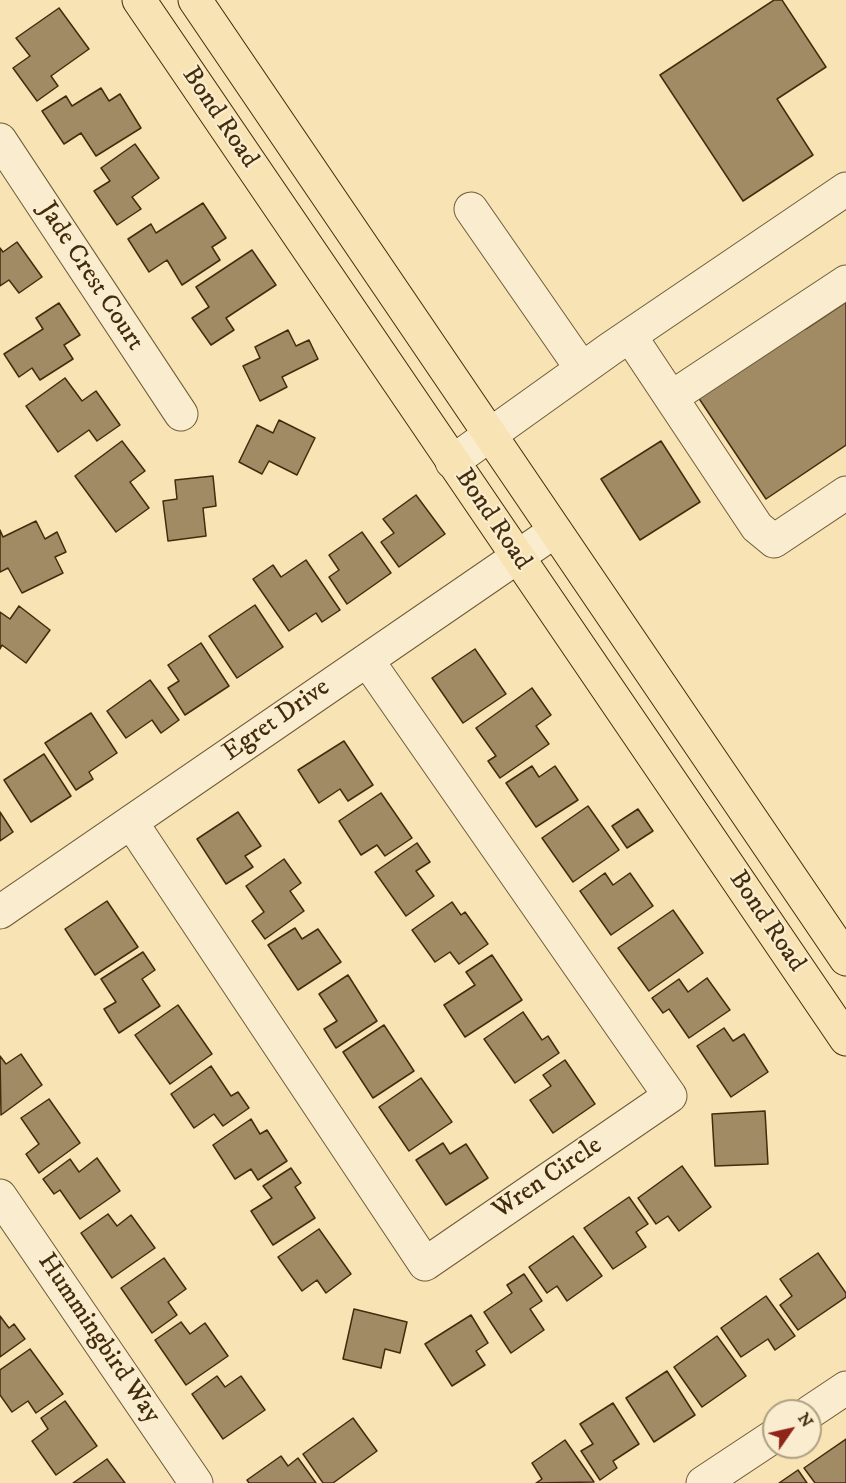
<!DOCTYPE html>
<html>
<head>
<meta charset="utf-8">
<style>
  body { margin:0 }
  #map { position:relative; width:846px; height:1483px; overflow:hidden; background:#f8e3b5; font-family:"IM FELL DW Pica",serif }
  canvas { display:block }
  .north { position:absolute; left:762px; top:1399px; width:60px; height:60px; box-sizing:border-box; background:#faedcf; border:2px solid #b0a081; border-radius:50%; rotate:56deg; font-size:16px; font-weight:700; line-height:24px; text-align:center; color:#422c0c }
  .north::after { content:''; display:block; margin:auto; width:21px; height:27px; background:#8f2418; clip-path:polygon(50% 0,100% 100%,50% 72%,0 100%) }
</style>
</head>
<body>
<div id="map">
<canvas width="846" height="1483"></canvas>
<div class="north">N</div>
</div>
<script>
const c = document.querySelector('canvas').getContext('2d');
c.lineJoin = 'round';
function fill(path, color) { c.fillStyle = color; c.fill(path, 'evenodd'); }
const toPath = rows => new Path2D(rows.map(r => 'M' + r).join(''));
function trace(path, color, width, dash) { c.strokeStyle = color; c.lineWidth = width; c.lineCap = dash ? 'butt' : 'round'; c.setLineDash(dash || []); c.stroke(path); }
function drawText(font, color, halo, rows, align = 'center') {
  c.font = font + ' "IM FELL DW Pica",serif'; c.lineWidth = 4.5; c.setLineDash([]); c.textBaseline = 'middle'; c.strokeStyle = halo; c.fillStyle = color; for (const [text, x, y, turn = 0] of rows) {
    c.save(); c.translate(x, y); c.rotate((+turn || 0) * Math.PI / 180); c.textAlign = isNaN(turn) ? turn : align; if (halo) c.strokeText(text, 0, 0); c.fillText(text, 0, 0); c.restore();
  }
}
const building = toPath([
  [774,0,782,0,826,67,777,99,813,155,743,201,660,75,774,0],
  [59,8,89,49,51,76,58,86,37,101,13,68,30,56,16,38,59,8],
  [101,88,109,101,120,94,141,128,96,156,81,133,64,144,42,111,66,96,72,106,101,88],
  [135,144,159,178,132,197,141,209,117,225,94,191,110,181,101,168,135,144],
  [203,203,226,238,212,247,220,260,182,285,167,260,149,272,128,239,151,224,156,233,203,203],
  [17,242,42,277,19,293,9,280,0,286,0,248,3,252,17,242],
  [252,250,276,285,226,318,234,330,211,345,192,318,209,307,196,287,252,250],
  [846,302,846,445,766,499,692,388,798,318,806,329,846,302],
  [59,303,80,335,64,345,73,359,40,380,32,368,19,377,4,354,43,329,36,318,59,303],
  [288,330,296,346,309,340,318,359,282,377,287,387,260,401,243,366,260,358,255,347,288,330],
  [65,378,82,401,96,391,120,425,97,441,89,430,58,452,26,406,65,378],
  [279,420,315,438,297,475,269,461,262,474,239,462,257,425,273,433,279,420],
  [122,441,145,471,130,482,149,508,116,532,75,476,122,441],
  [661,441,700,502,640,540,601,479,661,441],
  [213,476,216,506,203,508,206,536,168,541,163,501,177,499,175,480,213,476],
  [416,495,445,534,399,567,381,542,394,533,383,519,416,495],
  [36,521,45,539,57,532,66,552,55,557,63,573,22,593,8,568,0,572,0,530,3,537,36,521],
  [362,532,391,573,347,604,329,577,339,570,329,555,362,532],
  [306,560,340,610,322,622,316,613,289,631,253,579,273,565,281,577,306,560],
  [255,605,283,647,237,678,209,636,255,605],
  [19,606,50,630,26,663,2,645,0,649,0,612,10,619,19,606],
  [201,643,229,686,185,715,168,688,179,681,168,665,201,643],
  [475,649,506,694,463,723,432,678,475,649],
  [150,680,179,720,161,733,152,720,126,738,107,711,150,680],
  [532,688,551,715,536,726,549,744,500,778,488,761,496,756,476,728,532,688],
  [91,713,117,753,89,772,93,779,76,790,45,743,91,713],
  [344,741,373,785,348,801,340,789,319,803,298,770,344,741],
  [44,754,71,796,31,822,4,780,44,754],
  [532,766,539,777,555,766,578,800,536,827,506,783,532,766],
  [381,793,412,838,385,856,377,845,361,855,339,821,381,793],
  [588,806,619,850,573,882,542,838,588,806],
  [638,809,653,831,627,848,612,826,638,809],
  [0,812,13,832,0,841,0,812],
  [238,812,261,846,245,856,253,867,226,884,197,839,238,812],
  [417,843,430,862,416,871,434,896,406,916,375,872,417,843],
  [284,859,301,883,290,891,304,911,265,939,252,921,264,912,246,886,284,859],
  [605,873,613,885,630,873,653,906,611,935,580,891,605,873],
  [107,901,138,947,95,975,65,929,107,901],
  [452,902,461,915,465,912,488,944,459,964,450,952,435,962,412,930,452,902],
  [673,910,703,953,649,991,618,948,673,910],
  [295,928,302,939,318,929,341,962,298,990,268,945,295,928],
  [143,952,155,970,142,979,160,1006,119,1033,104,1009,116,1002,101,979,143,952],
  [492,955,522,1000,465,1037,444,1005,475,985,466,972,492,955],
  [348,975,377,1021,336,1048,324,1029,337,1021,319,994,348,975],
  [707,978,730,1010,689,1038,669,1009,663,1013,652,998,679,979,688,992,707,978],
  [178,1005,212,1054,170,1084,135,1035,178,1005],
  [523,1012,542,1040,548,1036,559,1053,515,1083,484,1039,523,1012],
  [384,1025,414,1071,373,1098,343,1052,384,1025],
  [724,1028,733,1041,744,1034,768,1072,731,1097,697,1046,724,1028],
  [21,1054,42,1085,1,1115,0,1056,6,1064,21,1054],
  [565,1060,595,1104,553,1133,530,1100,551,1086,543,1075,565,1060],
  [211,1066,231,1096,238,1092,249,1108,223,1126,214,1114,194,1128,171,1094,211,1066],
  [421,1078,452,1122,409,1151,379,1107,421,1078],
  [49,1099,80,1143,39,1173,26,1154,39,1144,21,1118,49,1099],
  [765,1111,768,1164,715,1166,712,1114,765,1111],
  [251,1119,260,1134,267,1130,287,1161,258,1180,251,1169,235,1179,213,1145,251,1119],
  [443,1143,450,1154,466,1144,488,1178,446,1205,416,1160,443,1143],
  [97,1158,120,1191,80,1219,60,1190,54,1194,43,1179,70,1159,79,1172,97,1158],
  [682,1166,711,1207,679,1231,668,1216,656,1224,638,1198,682,1166],
  [291,1168,301,1183,295,1187,315,1218,273,1245,251,1211,272,1198,263,1186,291,1168],
  [629,1197,648,1224,636,1232,646,1247,613,1269,584,1228,629,1197],
  [108,1214,117,1226,131,1215,155,1248,112,1278,81,1233,108,1214],
  [319,1229,351,1274,326,1293,317,1280,302,1291,278,1257,319,1229],
  [573,1236,602,1276,567,1301,557,1286,547,1293,529,1267,573,1236],
  [818,1253,846,1293,846,1297,798,1330,780,1305,792,1296,780,1279,818,1253],
  [164,1258,186,1289,168,1302,177,1315,152,1333,121,1288,164,1258],
  [524,1274,542,1301,530,1309,544,1330,511,1353,484,1312,512,1293,507,1285,524,1274],
  [766,1296,795,1336,775,1350,768,1339,741,1357,721,1328,766,1296],
  [354,1309,407,1322,400,1353,385,1349,381,1368,343,1359,354,1309],
  [471,1315,488,1343,476,1351,485,1365,452,1386,425,1344,471,1315],
  [0,1316,9,1328,14,1324,25,1339,0,1357,0,1316],
  [181,1322,190,1334,205,1323,228,1356,186,1385,155,1340,181,1322],
  [717,1336,746,1376,702,1407,674,1367,717,1336],
  [30,1349,63,1394,36,1413,28,1401,12,1412,0,1395,0,1370,30,1349],
  [667,1371,695,1415,654,1442,626,1398,667,1371],
  [217,1376,225,1387,241,1376,265,1410,223,1439,192,1394,217,1376],
  [65,1401,97,1446,56,1475,32,1441,48,1429,41,1418,65,1401],
  [613,1403,639,1444,613,1461,617,1468,600,1480,581,1451,593,1444,580,1424,613,1403],
  [353,1418,377,1451,333,1483,323,1483,303,1454,353,1418],
  [846,1439,846,1483,815,1483,804,1468,846,1439],
  [565,1440,594,1482,536,1483,542,1479,532,1463,565,1440],
  [281,1456,288,1466,298,1458,316,1483,249,1483,247,1480,281,1456],
  [107,1459,125,1483,73,1483,107,1459],
  [798,1470,807,1483,779,1483,798,1470]
]);
const minor = toPath([
  [0,140,181,414],
  [471,209,582,369],
  [630,336,757,527,774,541,846,493],
  [672,397,846,282],
  [452,462,610,349,846,189],
  [131,822,425,1264,670,1096,367,660],
  [0,912,555,531],
  [0,1196,196,1483],
  [810,1412,846,1388],
  [703,1483,774,1436]
]);
const major = toPath([
  [139,0,846,1039],
  [195,0,846,959]
]);
const streetNames = [
  ["Bond Road",219,118,56],
  ["Jade Crest Court",90,277,57],
  ["Bond Road",492,520,56],
  ["Egret Drive",277,721,-35],
  ["Bond Road",766,922,56],
  ["Wren Circle",548,1179,-34],
  ["Hummingbird Way",98,1339,56]
];
fill(building, '#a18b64');
trace(building, '#422c0c', 1.5);
trace(minor, '#705a36', 35);
trace(major, '#422c0c', 35);
trace(minor, '#faedcf', 33);
trace(major, '#f8e3b5', 33);
drawText('26px', '#422c0c', '#faedcf', streetNames);
</script>
</body>
</html>
